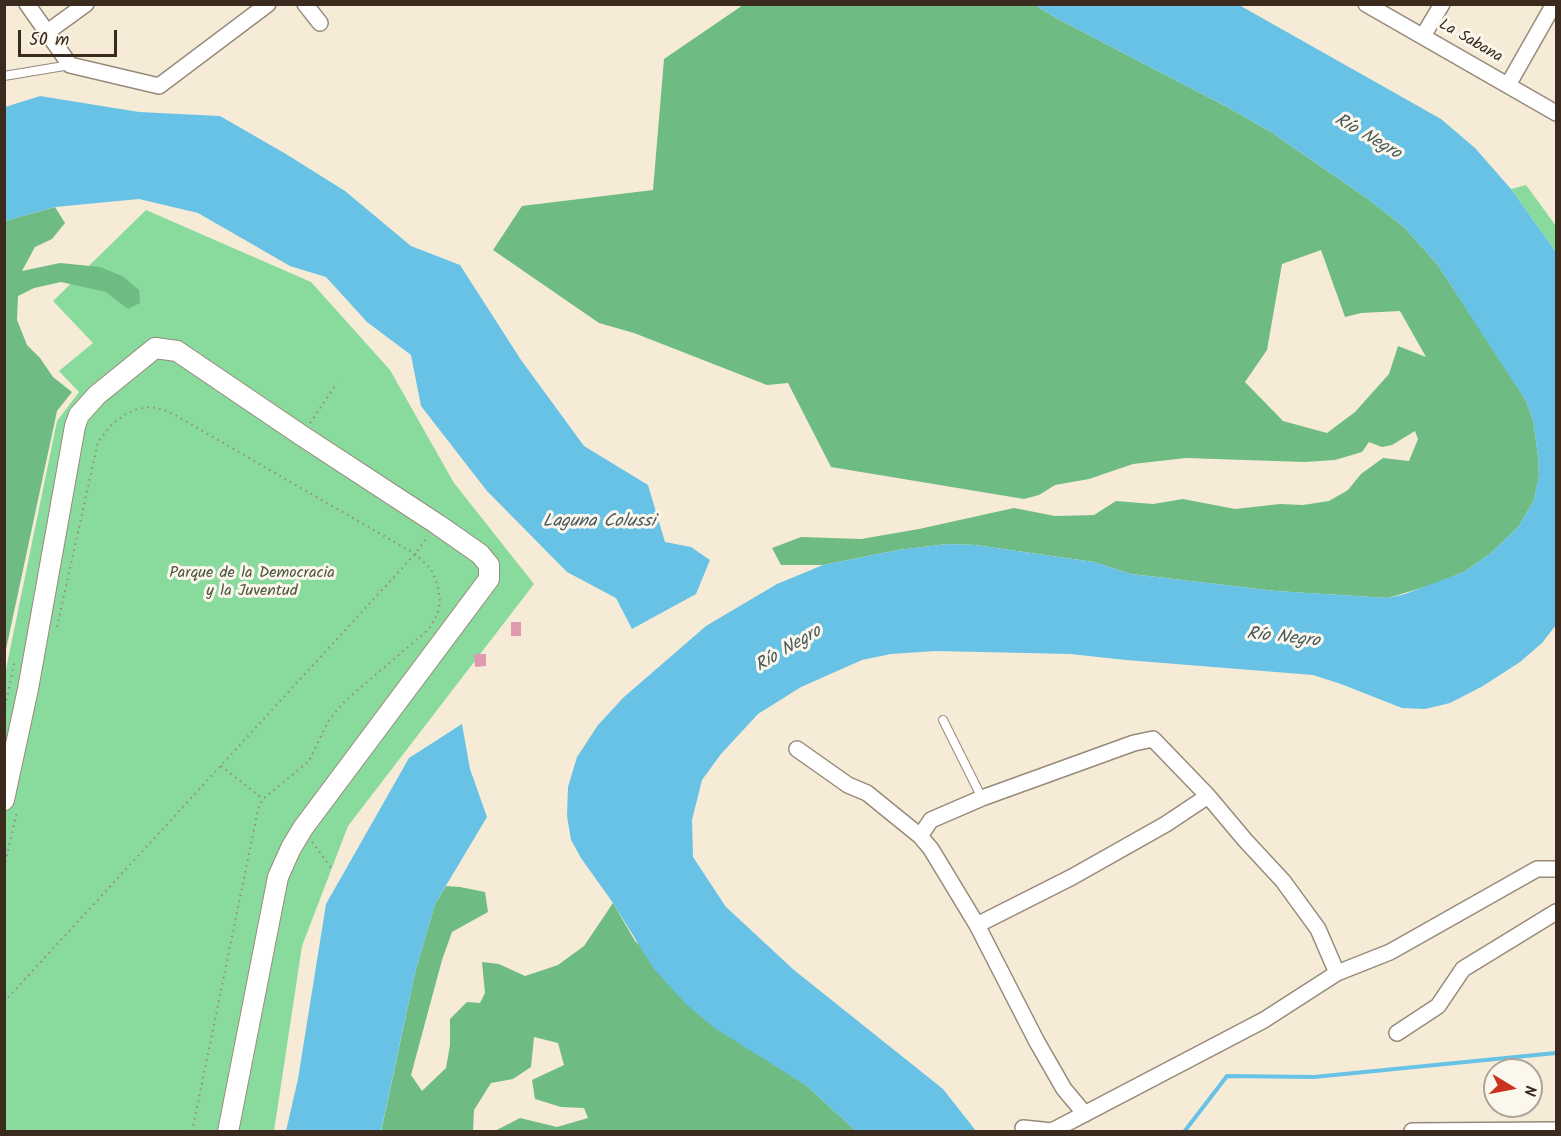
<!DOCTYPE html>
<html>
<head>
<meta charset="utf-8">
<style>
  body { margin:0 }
  #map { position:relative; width:1561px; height:1136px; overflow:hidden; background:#f6ebd6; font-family:Kalam,sans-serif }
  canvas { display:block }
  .frame { position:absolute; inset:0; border:6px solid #3b2a1e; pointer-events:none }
  .north { position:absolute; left:1483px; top:1058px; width:60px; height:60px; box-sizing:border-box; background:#fbf7ec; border:2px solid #aea59a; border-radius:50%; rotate:100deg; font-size:16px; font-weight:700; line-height:24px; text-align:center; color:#3b2a1e }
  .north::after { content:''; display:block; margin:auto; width:21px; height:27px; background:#c8321e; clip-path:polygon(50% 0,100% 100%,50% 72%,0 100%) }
  .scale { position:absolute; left:18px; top:30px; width:99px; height:27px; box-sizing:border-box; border:3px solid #3b2a1e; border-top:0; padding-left:8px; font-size:18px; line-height:21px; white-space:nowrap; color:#3b2a1e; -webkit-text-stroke:4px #fbf7ec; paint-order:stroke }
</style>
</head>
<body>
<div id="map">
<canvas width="1561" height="1136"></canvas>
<div class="frame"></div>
<div class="north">N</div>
<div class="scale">50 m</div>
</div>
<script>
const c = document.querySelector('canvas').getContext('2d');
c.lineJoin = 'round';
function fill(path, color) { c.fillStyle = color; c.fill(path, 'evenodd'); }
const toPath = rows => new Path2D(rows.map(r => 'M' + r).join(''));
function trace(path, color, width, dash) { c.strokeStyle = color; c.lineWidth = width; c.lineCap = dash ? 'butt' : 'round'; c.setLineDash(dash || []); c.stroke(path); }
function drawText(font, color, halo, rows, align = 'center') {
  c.font = font + ' Kalam,sans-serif'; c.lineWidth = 6; c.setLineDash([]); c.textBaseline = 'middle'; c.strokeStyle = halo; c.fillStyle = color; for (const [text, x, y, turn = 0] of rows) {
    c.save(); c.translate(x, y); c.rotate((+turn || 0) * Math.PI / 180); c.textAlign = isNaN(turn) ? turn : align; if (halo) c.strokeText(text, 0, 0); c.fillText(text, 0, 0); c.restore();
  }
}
const green = toPath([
  [1526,185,1556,226,1556,252,1511,189],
  [146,210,311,282,390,370,454,483,534,584,348,826,302,946,274,1131,5,1132,5,674,57,421,79,392,59,371,93,343,53,301]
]);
const forest = toPath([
  [743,5,1035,5,1058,19,1227,107,1271,132,1368,199,1404,227,1437,264,1513,380,1526,401,1533,420,1538,456,1539,476,1534,500,1519,526,1491,553,1464,572,1431,585,1388,598,1276,591,1131,574,1094,562,975,545,948,544,898,550,823,565,781,565,772,548,801,537,861,539,919,529,1014,508,1055,516,1094,515,1116,501,1153,504,1183,499,1235,509,1280,504,1303,505,1329,501,1348,490,1361,474,1383,458,1409,461,1418,439,1415,431,1392,445,1382,447,1369,442,1362,452,1335,460,1305,462,1186,458,1133,464,1089,479,1055,485,1039,495,1024,499,831,467,788,383,767,385,634,333,599,323,493,250,522,206,653,190,664,59],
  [1321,250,1345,317,1361,313,1400,311,1426,357,1398,346,1389,374,1355,412,1327,433,1283,421,1245,382,1267,350,1282,264],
  [55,207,65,223,52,239,35,247,22,271,60,263,100,267,122,276,139,290,140,303,128,309,106,292,61,282,34,288,18,296,17,320,27,345,40,358,53,377,72,392,57,411,5,654,5,221],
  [446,886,460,887,485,892,488,912,452,932,442,960,411,1075,422,1091,446,1068,450,1045,450,1019,467,1002,480,1003,485,993,482,962,499,964,525,976,558,965,584,946,613,903,635,941,773,1063,807,1086,856,1131,495,1131,520,1118,557,1127,588,1118,584,1108,561,1107,535,1099,532,1080,564,1065,558,1043,534,1037,531,1067,513,1079,491,1083,474,1110,473,1131,381,1132,415,973,435,904]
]);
const water = toPath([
  [1035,5,1239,5,1441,119,1475,148,1511,189,1556,252,1556,625,1542,643,1520,662,1483,686,1450,703,1425,709,1402,708,1341,684,1313,675,1126,660,1070,654,936,651,891,654,862,660,801,687,758,714,721,754,702,780,692,820,693,857,726,907,794,970,943,1089,976,1131,856,1131,807,1086,713,1027,686,1004,654,969,613,903,581,858,571,840,567,816,568,787,577,757,598,725,624,697,706,626,777,584,823,565,898,550,948,544,975,545,1094,562,1131,574,1276,591,1388,598,1405,594,1464,572,1491,553,1519,526,1534,500,1539,476,1538,456,1533,420,1526,401,1437,264,1404,227,1368,199,1271,132,1227,107,1058,19],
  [40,96,139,112,220,116,286,154,345,191,411,246,460,265,521,360,584,446,648,485,665,542,691,547,710,560,696,594,632,629,616,598,567,572,487,491,421,406,411,355,367,322,326,277,290,266,198,213,139,199,55,207,5,221,5,107],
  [462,724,470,769,487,817,435,904,415,973,381,1131,286,1131,298,1079,326,904,409,758]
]);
const stream = toPath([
  [1184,1132,1227,1076,1314,1077,1556,1053]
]);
const building = toPath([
  [511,622,521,622,521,636,511,636],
  [474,654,486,654,486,666,475,667]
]);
const path = toPath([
  [310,423,337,383],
  [57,627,98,442,112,424,124,415,137,409,151,407,164,410,175,415,415,554,431,569,438,586,440,601,438,613,429,629,345,701,329,720,309,761,263,799,259,805,192,1132],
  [4,712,15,660],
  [221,766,263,799],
  [312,842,332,869],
  [4,868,17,812],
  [4,1002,415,554,428,536]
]);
const service = toPath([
  [4,76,70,65],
  [943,720,982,798]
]);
const minor = toPath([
  [27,4,70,65,159,86,268,4],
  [305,4,320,23],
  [1366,4,1556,113],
  [46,33,86,4],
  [1423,36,1442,4],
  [1508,85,1554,4],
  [797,749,848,785,867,793,920,836,931,849,977,925,1037,1042,1064,1089,1085,1114],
  [920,836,931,820,982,798,1134,743,1153,739,1208,796,1245,840,1283,881,1318,929,1337,973],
  [977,925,1072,877,1166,824,1208,796],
  [1397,1033,1438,1006,1463,969,1556,912],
  [1023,1128,1052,1131,1264,1020,1337,973,1390,952,1537,869,1556,869],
  [1412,1131,1556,1130]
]);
const tertiary = toPath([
  [4,800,28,689,75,426,79,415,97,395,155,348,177,351,301,435,437,524,480,554,489,565,489,579,303,828,291,848,278,877,228,1132]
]);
const streetNames = [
  ["La Sabana",1470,42,30]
];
const parkNames = [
  ["Parque de la Democracia",252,574],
  ["y la Juventud",252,592]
];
const waterNames = [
  ["Río Negro",1367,138,30],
  ["Laguna Colussi",599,523],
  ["Río Negro",1283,639,6],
  ["Río Negro",789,650,-31]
];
fill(green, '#88db9c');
fill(forest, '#6ebb84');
fill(water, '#68c2e6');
trace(stream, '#68c2e6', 4);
fill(building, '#e09aaf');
trace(service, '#988a7a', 10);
trace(minor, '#988a7a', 18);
trace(tertiary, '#988a7a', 22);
trace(path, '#988a7a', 2, [1.5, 4.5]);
trace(service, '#fff', 8);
trace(minor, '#fff', 15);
trace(tertiary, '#fff', 20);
drawText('16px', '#3b2a1e', '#fbf7ec', streetNames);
drawText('16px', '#4e563e', '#fbf7ec', parkNames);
drawText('italic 18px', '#48585a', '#fbf7ec', waterNames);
</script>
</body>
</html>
